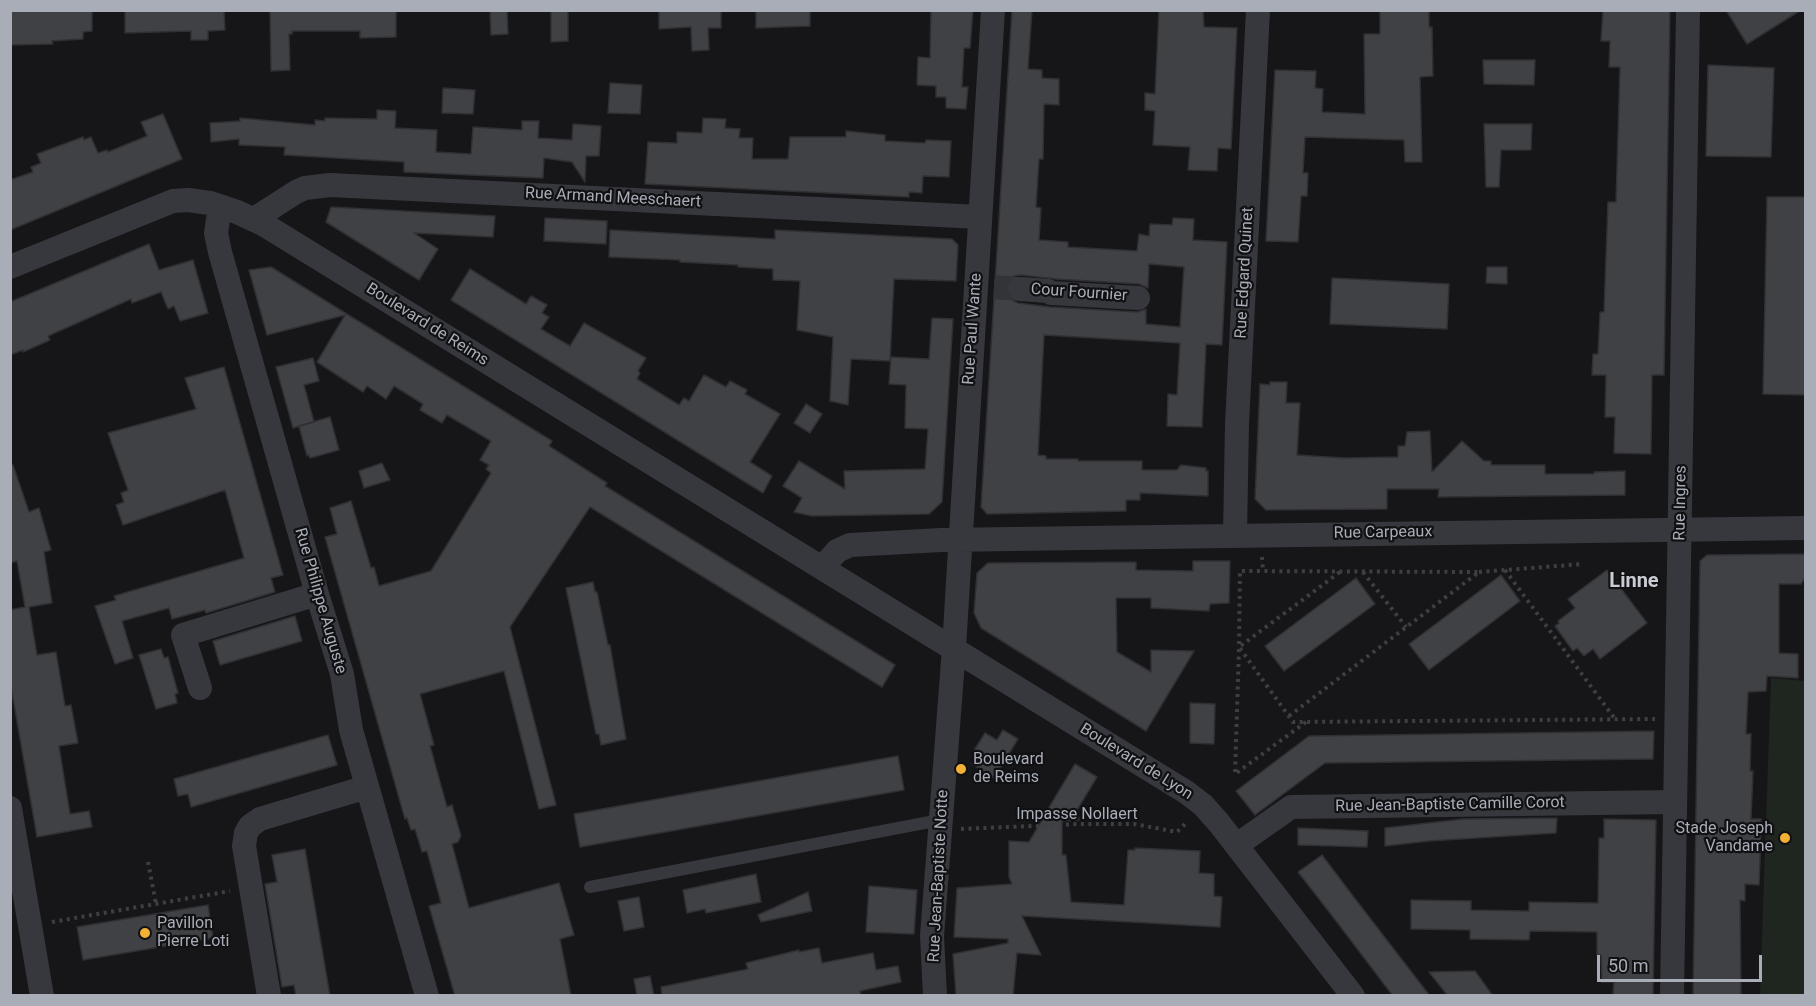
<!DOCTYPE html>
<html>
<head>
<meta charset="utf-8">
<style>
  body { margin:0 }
  #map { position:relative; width:1816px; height:1006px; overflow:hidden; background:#161618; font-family:Roboto,sans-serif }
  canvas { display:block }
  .frame { position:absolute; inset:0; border:12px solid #a8adb8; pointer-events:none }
  .scale { position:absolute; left:1597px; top:955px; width:165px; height:27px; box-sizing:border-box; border:3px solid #a8adb8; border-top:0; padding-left:8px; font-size:18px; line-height:21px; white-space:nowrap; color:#a8adb8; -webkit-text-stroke:4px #111113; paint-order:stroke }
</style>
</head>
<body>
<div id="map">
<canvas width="1816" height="1006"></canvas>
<div class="frame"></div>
<div class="scale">50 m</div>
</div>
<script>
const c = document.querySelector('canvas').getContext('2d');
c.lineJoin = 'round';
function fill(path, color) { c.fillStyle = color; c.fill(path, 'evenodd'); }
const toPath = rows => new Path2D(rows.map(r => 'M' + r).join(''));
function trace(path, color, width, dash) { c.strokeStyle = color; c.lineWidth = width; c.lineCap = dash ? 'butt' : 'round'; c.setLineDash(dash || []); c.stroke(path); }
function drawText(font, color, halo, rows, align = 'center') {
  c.font = font + ' Roboto,sans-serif'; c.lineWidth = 4.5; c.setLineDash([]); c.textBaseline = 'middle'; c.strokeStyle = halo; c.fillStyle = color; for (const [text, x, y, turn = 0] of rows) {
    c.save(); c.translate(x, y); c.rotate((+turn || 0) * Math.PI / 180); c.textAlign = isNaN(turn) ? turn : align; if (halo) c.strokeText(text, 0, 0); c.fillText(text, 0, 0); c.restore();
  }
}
const green = toPath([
  [1771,678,1805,681,1805,995,1760,995]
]);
const building = toPath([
  [10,10,92,10,92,31,83,32,83,39,52,41,53,44,10,45,10,10],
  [125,10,224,10,225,30,208,31,208,40,191,40,191,31,125,33,125,10],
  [270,10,396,10,396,37,360,38,360,31,292,31,292,34,289,34,290,70,271,71,270,10],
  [490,10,507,10,508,34,491,35,490,10],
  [551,10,568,10,568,41,551,42,551,10],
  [659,10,721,10,721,28,708,28,709,50,692,51,691,27,659,29,659,10],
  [756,10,810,10,810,26,756,28,756,10],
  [931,10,973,10,970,48,964,48,962,87,968,87,966,109,946,108,946,97,936,97,936,86,917,85,918,57,930,58,931,10],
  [1012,10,1032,10,1028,69,1042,70,1042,78,1059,79,1059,105,1044,104,1043,159,1039,159,1036,207,1041,208,1039,240,1068,242,1068,247,1137,251,1139,234,1149,236,1150,224,1172,225,1173,218,1194,219,1193,240,1227,242,1222,345,1206,344,1202,427,1167,426,1168,394,1177,395,1180,343,1044,335,1038,455,1046,456,1046,459,1078,459,1078,461,1142,461,1142,470,1177,470,1181,465,1206,468,1206,471,1208,471,1208,496,1140,493,1140,500,1126,500,1126,511,987,514,981,507,1012,10],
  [1149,264,1184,267,1180,327,1146,324,1146,309,1137,312,1050,307,1018,303,1012,300,1007,295,1006,287,1009,281,1014,276,1021,275,1056,279,1139,284,1148,288,1149,264],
  [1159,10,1203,10,1204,27,1237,28,1231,149,1218,148,1217,171,1188,170,1190,147,1153,145,1155,111,1145,110,1145,93,1155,94,1159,10],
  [1380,10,1429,10,1429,27,1432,27,1433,76,1420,77,1422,162,1405,162,1404,140,1305,137,1303,173,1308,173,1307,196,1301,196,1298,242,1266,241,1275,70,1316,71,1315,88,1323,89,1322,112,1365,114,1364,34,1380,34,1380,10],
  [1603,10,1670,10,1664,375,1652,375,1651,454,1614,453,1615,417,1605,417,1606,375,1592,375,1593,354,1598,354,1600,312,1604,312,1608,202,1616,202,1620,67,1609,67,1610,41,1601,41,1603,10],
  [1726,10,1801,10,1747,44,1726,10],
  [1483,60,1535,60,1534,85,1484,84,1483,60],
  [1708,65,1774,68,1771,157,1706,156,1708,65],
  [610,83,642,85,640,114,608,113,610,83],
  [443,88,475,90,473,114,442,113,443,88],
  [377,110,396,111,395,128,437,130,436,152,471,154,473,127,522,130,522,121,539,121,538,138,572,140,573,124,601,126,599,156,586,156,585,182,572,162,544,158,543,178,470,175,404,172,404,162,284,155,285,147,239,145,239,139,211,142,210,123,240,121,240,118,315,125,315,120,325,121,325,118,377,119,377,110],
  [163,114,182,159,10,230,10,180,33,172,31,167,41,163,37,154,83,137,84,140,91,137,98,153,107,150,108,152,147,136,141,122,163,114],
  [703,118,726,119,725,128,740,129,739,138,753,138,752,159,788,159,790,137,846,137,846,131,885,135,885,141,925,143,926,140,951,141,949,177,923,176,922,193,909,192,909,197,645,184,648,142,677,143,677,132,702,133,703,118],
  [1484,124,1532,124,1531,150,1501,150,1499,187,1486,187,1484,124],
  [1767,197,1806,197,1806,395,1763,394,1767,197],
  [331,207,495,216,493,237,414,233,438,249,419,280,326,222,331,207],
  [545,218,607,221,606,244,544,241,545,218],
  [610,230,775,239,775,230,952,239,958,245,956,281,894,279,890,361,851,359,848,405,830,401,833,337,797,330,800,281,773,280,773,269,738,267,738,265,680,262,680,260,609,257,610,230],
  [149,244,159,270,193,260,208,313,180,321,174,306,168,309,161,292,132,303,131,299,48,336,50,340,23,352,23,350,10,355,10,302,149,244],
  [271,267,552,441,549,446,607,483,605,486,895,665,882,687,590,507,510,627,556,805,539,809,504,671,420,694,434,745,430,746,447,807,452,805,461,836,458,842,452,844,469,908,559,883,574,935,560,939,571,996,455,996,429,906,441,903,427,851,422,852,415,829,411,830,407,818,405,819,325,537,337,534,330,508,351,501,371,568,374,567,379,586,431,571,491,473,486,469,489,465,480,460,491,441,447,415,442,423,420,410,423,404,394,386,386,399,367,386,363,392,317,362,345,315,267,335,249,270,271,267],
  [1487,267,1507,267,1507,284,1486,283,1487,267],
  [470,269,526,304,531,296,547,305,542,313,549,317,541,329,570,346,584,323,646,358,638,371,640,373,637,379,679,405,684,398,689,401,704,375,726,387,730,381,747,390,745,394,780,414,750,462,772,476,763,493,451,300,470,269],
  [1332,278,1449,284,1447,329,1330,324,1332,278],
  [932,318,953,319,942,502,929,514,812,516,794,512,802,498,783,486,799,461,845,489,844,471,925,469,928,429,905,428,906,385,889,384,891,357,929,359,932,318],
  [313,358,319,381,304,385,314,422,293,428,276,367,313,358],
  [224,367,283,575,271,578,275,592,206,613,205,610,172,619,169,608,122,621,133,658,115,664,95,606,116,600,114,596,244,558,225,490,123,525,116,505,124,502,121,493,128,490,108,433,196,409,185,378,224,367],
  [1270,382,1287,382,1286,403,1300,403,1297,455,1344,458,1398,457,1398,446,1405,446,1407,432,1430,431,1432,472,1462,441,1484,461,1491,461,1491,465,1545,465,1545,474,1594,474,1594,472,1625,471,1625,495,1438,497,1439,489,1387,489,1387,509,1266,510,1255,499,1260,384,1270,385,1270,382],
  [806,404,822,414,810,433,794,423,806,404],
  [330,417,339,450,310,458,309,455,307,456,299,426,330,417],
  [382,463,390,480,364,488,359,471,382,463],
  [13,465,29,512,39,508,51,550,44,552,52,603,29,607,37,655,56,652,65,706,71,705,78,743,59,746,70,814,89,811,92,827,37,837,10,681,10,610,25,607,17,561,10,563,10,466,13,465],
  [1806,554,1806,576,1801,584,1779,584,1779,653,1798,654,1798,678,1767,676,1766,691,1748,692,1746,734,1751,734,1750,771,1753,771,1751,819,1761,819,1760,860,1759,885,1745,884,1745,901,1740,900,1741,996,1693,996,1700,561,1707,555,1806,554],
  [1193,561,1230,561,1229,603,1210,604,1209,611,1151,608,1151,598,1116,598,1117,652,1151,672,1151,650,1194,651,1146,731,981,628,974,613,977,573,988,563,1136,562,1136,570,1193,571,1193,561],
  [1607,570,1647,623,1600,659,1593,649,1584,656,1577,648,1573,651,1555,626,1559,623,1558,621,1575,608,1568,599,1607,570],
  [1501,575,1520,601,1429,670,1409,644,1501,575],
  [1356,578,1375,604,1284,671,1265,646,1356,578],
  [593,582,595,592,597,592,608,645,610,645,626,739,601,745,599,734,596,734,566,588,593,582],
  [295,616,302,641,220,665,213,641,295,616],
  [161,649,164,658,168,657,178,693,175,694,177,703,156,709,139,655,161,649],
  [1190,703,1215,704,1214,744,1190,743,1190,703],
  [1003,730,1018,739,994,778,972,764,977,755,973,752,985,733,997,740,1003,730],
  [1654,731,1653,759,1325,763,1255,815,1236,791,1309,736,1654,731],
  [328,735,337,765,191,807,188,794,178,796,174,779,328,735],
  [898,756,904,790,580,847,574,814,898,756],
  [1075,764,1097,777,1077,810,1079,820,1062,821,1062,855,1066,855,1071,902,1124,905,1128,850,1135,850,1135,848,1200,851,1199,873,1214,874,1214,896,1222,897,1220,927,1022,916,1041,955,1017,953,1013,996,956,996,953,954,1008,943,1008,939,954,937,957,888,1012,884,1009,877,1009,841,1029,842,1046,813,1049,813,1047,811,1075,764],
  [1557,818,1556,833,1429,841,1385,846,1385,828,1463,819,1557,818],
  [1604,819,1656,820,1653,996,1613,996,1614,982,1602,982,1601,955,1597,955,1597,932,1530,931,1529,940,1470,939,1470,930,1411,929,1411,900,1471,901,1471,910,1529,911,1529,902,1598,903,1599,838,1604,838,1604,819],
  [1298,828,1368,831,1367,847,1298,845,1298,828],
  [305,849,330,996,296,996,294,985,282,987,265,884,277,882,272,855,305,849],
  [1322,855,1356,900,1430,996,1393,996,1330,913,1298,872,1322,855],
  [756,874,761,902,706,913,705,909,687,913,683,890,756,874],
  [869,886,917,890,914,934,866,932,869,886],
  [808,892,812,911,761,922,758,915,808,892],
  [639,897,644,927,624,931,618,901,639,897],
  [208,905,213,938,83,960,77,927,208,905],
  [819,948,822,963,873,953,876,970,898,966,901,982,860,991,861,996,662,996,661,987,748,969,746,963,799,950,799,952,819,948],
  [1475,971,1493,996,1448,996,1429,972,1475,971],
  [650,976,654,996,637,996,634,979,650,976]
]);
const streetTunnel = toPath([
  [994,287,1020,289]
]);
const path = toPath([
  [1262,557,1263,571],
  [1505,570,1615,719],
  [1363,572,1406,627],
  [1479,572,1583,564],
  [1289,716,1479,572,1240,571,1239,647,1293,722,1655,719],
  [1306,722,1235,774,1239,647,1340,572],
  [961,829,1079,824,1134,824,1177,832,1188,821],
  [148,862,156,904],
  [52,922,230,891]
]);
const lane = toPath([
  [590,887,940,820]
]);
const street = toPath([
  [220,206,216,233,220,252,317,594,342,674,351,730,427,996],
  [254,219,296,192,305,188,330,185,980,217],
  [10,267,173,201,188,200,210,203,237,212,263,224,1186,792,1203,805,1219,823,1353,996],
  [1020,289,1048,291,1051,293,1138,298],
  [1235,535,1237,424,1258,10],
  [822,568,837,551,850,545,941,540,1806,528],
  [200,688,183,635,317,594],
  [10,808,42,996],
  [1237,845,1291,807,1675,802],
  [269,996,244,846,246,833,250,826,260,819,367,787],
  [935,996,932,936,954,648,993,10],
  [1672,996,1688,10]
]);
const markers = [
  [961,769,6,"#f2b134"],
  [1785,838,6,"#f2b134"],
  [145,933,6,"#f2b134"]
];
const streetNames = [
  ["Rue Armand Meeschaert",613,198,3],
  ["Rue Edgard Quinet",1245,273,-87],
  ["Cour Fournier",1079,293,4],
  ["Boulevard de Reims",427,325,32],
  ["Rue Paul Wante",973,329,-86],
  ["Rue Ingres",1681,503,-89],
  ["Rue Carpeaux",1383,533,-1],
  ["Rue Philippe Auguste",320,601,74],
  ["Boulevard de Lyon",1136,762,32],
  ["Rue Jean-Baptiste Camille Corot",1450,805,-1],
  ["Impasse Nollaert",1077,815],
  ["Rue Jean-Baptiste Notte",939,876,-87]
];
const poiNames = [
  ["Boulevard",973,760],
  ["de Reims",973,778],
  ["Stade Joseph",1773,829,"right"],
  ["Vandame",1773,847,"right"],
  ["Pavillon",157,924],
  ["Pierre Loti",157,942]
];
const quarterNames = [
  ["Linne",1634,582]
];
fill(green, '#1e261f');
fill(building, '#404145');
trace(building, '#303034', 1.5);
trace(streetTunnel, '#333438', 24, [24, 12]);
trace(path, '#3d3f44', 4, [3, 4.5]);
trace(lane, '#37383d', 12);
trace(street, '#37383d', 24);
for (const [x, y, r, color] of markers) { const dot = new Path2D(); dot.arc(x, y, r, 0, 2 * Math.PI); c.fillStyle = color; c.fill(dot); trace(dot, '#111113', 2); }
drawText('16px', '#a8adb8', '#111113', streetNames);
drawText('16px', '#a8adb8', '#111113', poiNames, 'left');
drawText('bold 20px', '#c9ccd4', '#111113', quarterNames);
</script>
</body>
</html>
